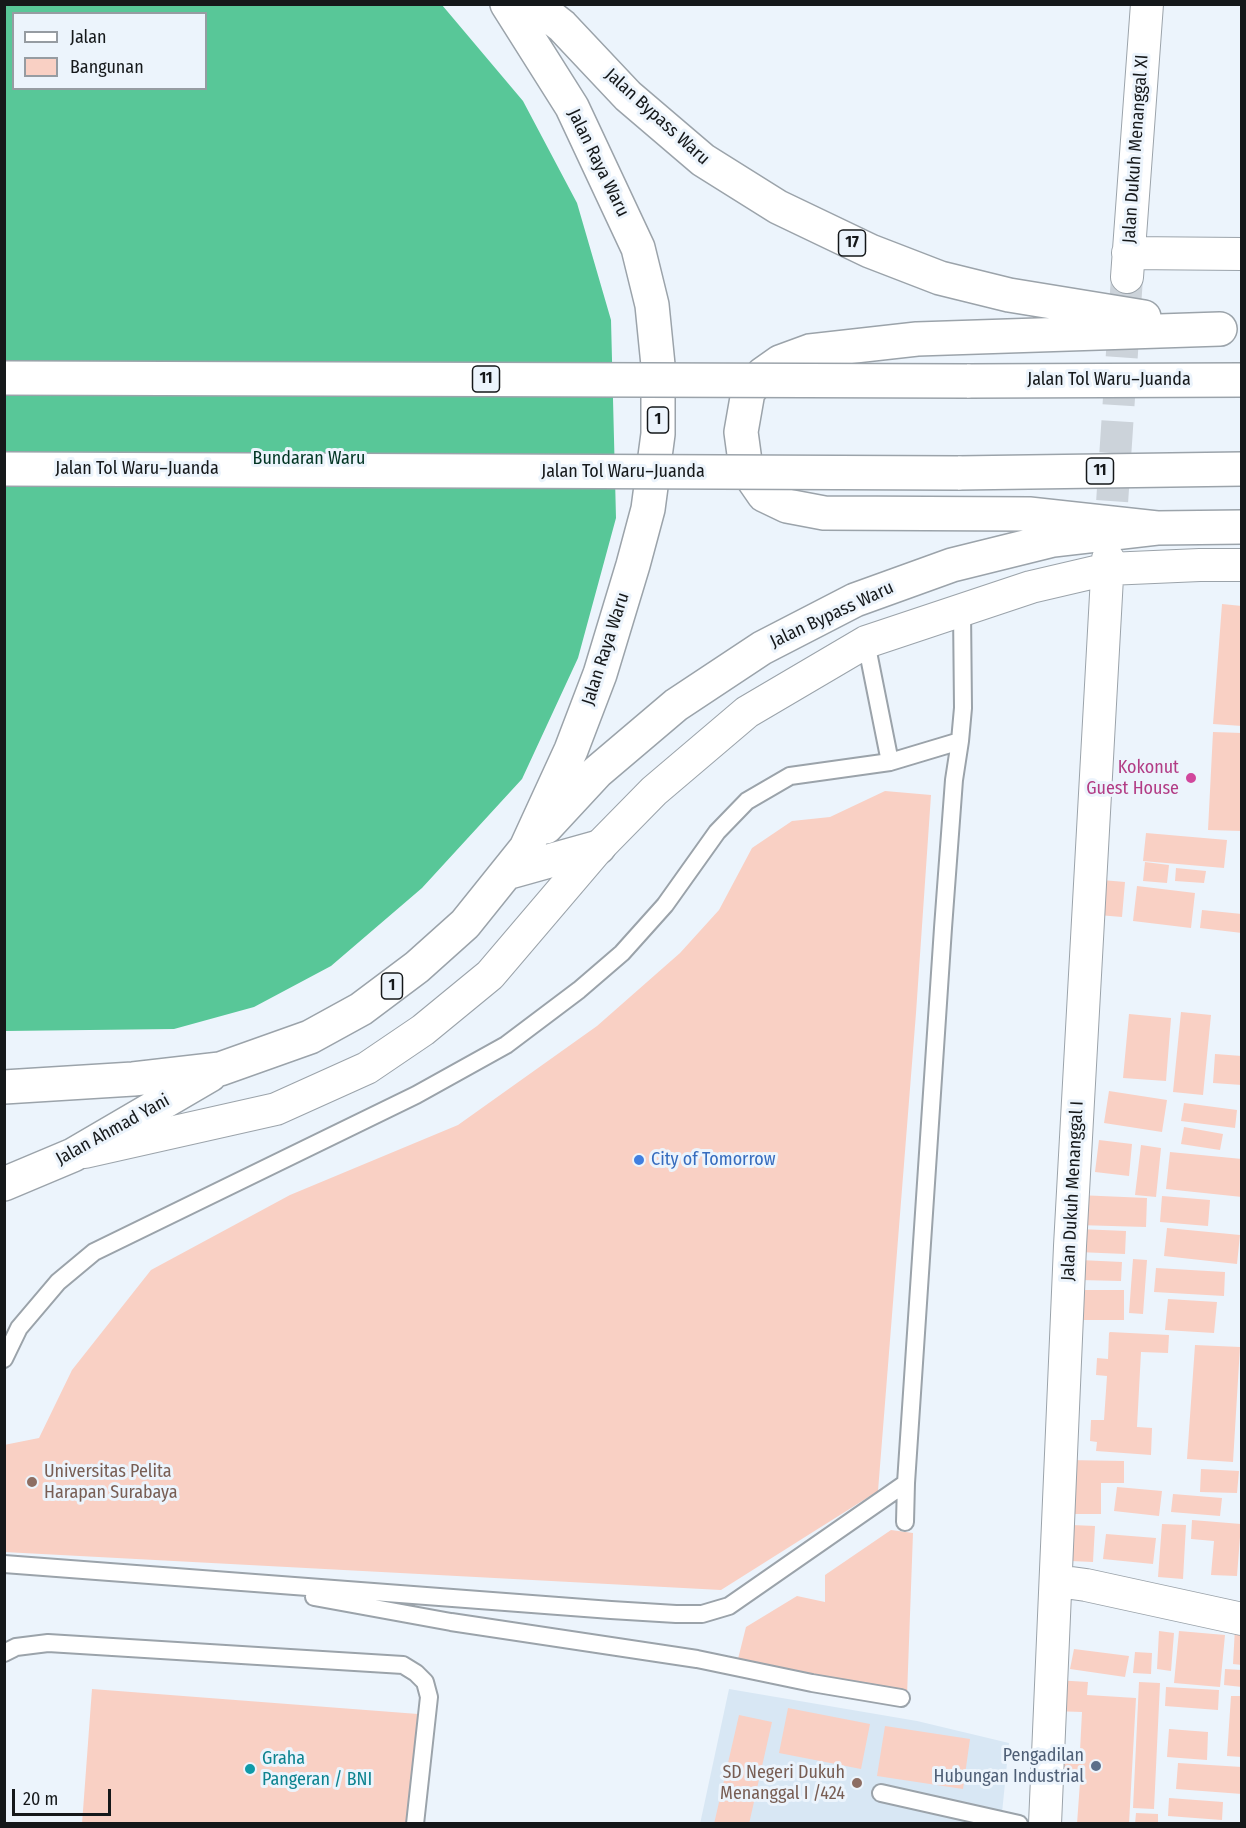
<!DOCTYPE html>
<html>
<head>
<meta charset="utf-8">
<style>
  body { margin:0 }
  #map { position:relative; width:1246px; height:1828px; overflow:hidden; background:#ecf4fc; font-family:"Fira Sans Condensed",sans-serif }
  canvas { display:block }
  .frame { position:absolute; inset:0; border:6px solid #15181a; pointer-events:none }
  .legend { position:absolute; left:12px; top:12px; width:195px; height:78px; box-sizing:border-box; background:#ecf4fc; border:2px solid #969ca2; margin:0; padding:8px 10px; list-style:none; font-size:18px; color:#15181a }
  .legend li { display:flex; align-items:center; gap:12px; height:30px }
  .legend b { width:30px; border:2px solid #969ca2 }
  .scale { position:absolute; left:12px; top:1789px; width:99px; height:27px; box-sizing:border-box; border:3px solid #15181a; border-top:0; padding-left:8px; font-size:18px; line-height:21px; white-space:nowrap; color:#15181a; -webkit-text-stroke:4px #ecf4fc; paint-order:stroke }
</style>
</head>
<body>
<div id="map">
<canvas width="1246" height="1828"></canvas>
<div class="frame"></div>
<ul class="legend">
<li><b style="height:8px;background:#fff"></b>Jalan</li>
<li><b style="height:16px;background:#f9d0c4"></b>Bangunan</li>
</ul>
<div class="scale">20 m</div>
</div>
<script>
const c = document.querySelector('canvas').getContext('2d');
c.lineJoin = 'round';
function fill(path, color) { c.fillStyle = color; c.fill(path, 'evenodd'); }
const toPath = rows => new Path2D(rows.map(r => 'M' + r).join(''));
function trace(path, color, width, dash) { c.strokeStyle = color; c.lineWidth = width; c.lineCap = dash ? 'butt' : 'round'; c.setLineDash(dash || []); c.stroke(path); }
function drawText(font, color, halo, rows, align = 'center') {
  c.font = font + ' "Fira Sans Condensed",sans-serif'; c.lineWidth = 6; c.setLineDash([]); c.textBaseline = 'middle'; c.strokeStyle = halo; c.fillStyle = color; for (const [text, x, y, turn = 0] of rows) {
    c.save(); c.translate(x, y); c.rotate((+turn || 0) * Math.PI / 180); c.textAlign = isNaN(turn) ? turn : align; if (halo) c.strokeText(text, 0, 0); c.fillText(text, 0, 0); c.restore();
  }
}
const built = toPath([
  [729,1689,917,1721,1009,1743,1001,1823,700,1824]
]);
const forest = toPath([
  [4,5,442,5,523,101,577,203,611,320,616,518,578,658,522,779,422,888,331,966,254,1007,174,1029,5,1031],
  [14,14,206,14,206,88,14,88]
]);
const building = toPath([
  [1222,604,1242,606,1242,726,1213,724],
  [1213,732,1242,733,1242,831,1208,830],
  [885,791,931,795,916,1013,878,1491,721,1590,4,1552,4,1445,39,1438,72,1370,151,1270,290,1195,458,1125,597,1026,680,953,719,910,752,848,792,821,830,817],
  [1146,833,1227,840,1224,868,1143,861],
  [1145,862,1169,865,1167,883,1143,881],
  [1176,868,1206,871,1204,883,1175,881],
  [1102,880,1125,882,1122,917,1098,915],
  [1137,886,1195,893,1191,928,1133,921],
  [1202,910,1242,914,1242,933,1200,928],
  [1181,1012,1211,1015,1203,1095,1173,1092],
  [1129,1014,1171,1018,1166,1081,1123,1078],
  [1215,1054,1242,1056,1242,1085,1213,1083],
  [1109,1091,1167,1100,1162,1132,1104,1123],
  [1184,1103,1237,1110,1235,1128,1181,1121],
  [1184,1127,1223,1134,1220,1150,1181,1144],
  [1099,1140,1132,1144,1129,1176,1095,1172],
  [1141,1145,1161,1148,1156,1197,1135,1195],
  [1170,1152,1242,1159,1242,1197,1166,1189],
  [1078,1195,1147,1198,1146,1227,1077,1225],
  [1162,1196,1210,1200,1208,1226,1160,1222],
  [1167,1228,1240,1235,1237,1264,1164,1256],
  [1079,1229,1126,1231,1125,1254,1078,1252],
  [1133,1259,1147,1260,1143,1314,1129,1313],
  [1080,1260,1122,1262,1121,1281,1079,1280],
  [1156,1268,1225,1272,1224,1296,1154,1292],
  [1074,1290,1124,1290,1124,1320,1074,1320],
  [1168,1299,1217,1302,1214,1333,1165,1330],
  [1110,1332,1169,1335,1168,1353,1141,1352,1137,1427,1152,1428,1151,1455,1096,1451,1097,1442,1090,1441,1091,1420,1104,1420,1107,1376,1096,1375,1097,1358,1108,1359,1109,1333],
  [1195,1345,1240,1347,1233,1462,1187,1459],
  [1067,1460,1124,1461,1124,1483,1101,1483,1101,1514,1073,1514],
  [1201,1469,1239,1471,1237,1493,1200,1492],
  [1117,1487,1162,1491,1159,1516,1114,1511],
  [1173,1494,1222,1498,1220,1516,1171,1512],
  [1192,1520,1241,1524,1237,1576,1211,1575,1214,1541,1191,1539],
  [1162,1524,1186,1525,1183,1579,1158,1577],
  [1072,1525,1095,1526,1093,1562,1071,1561],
  [891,1530,913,1533,907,1696,737,1663,746,1627,797,1596,825,1602,825,1575],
  [1106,1534,1156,1538,1153,1564,1103,1559],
  [1235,1628,1242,1629,1242,1665,1233,1664],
  [1159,1631,1174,1633,1171,1671,1157,1669],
  [1179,1631,1225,1635,1220,1687,1174,1683],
  [1074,1649,1129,1656,1125,1677,1070,1669],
  [1135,1652,1152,1653,1151,1674,1133,1673],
  [1225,1669,1242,1670,1242,1687,1224,1685],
  [1055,1680,1088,1682,1087,1695,1136,1698,1129,1824,1077,1824,1080,1782,1059,1781,1060,1750,1080,1751,1082,1712,1053,1711],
  [1139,1682,1160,1683,1154,1809,1133,1808],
  [1166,1687,1219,1690,1218,1710,1165,1706],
  [92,1689,418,1714,409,1824,82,1824],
  [1231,1696,1242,1696,1242,1757,1227,1756],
  [788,1708,870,1724,861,1769,779,1753],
  [739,1715,772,1722,749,1824,714,1824],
  [885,1726,970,1739,963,1789,877,1776],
  [1169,1729,1208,1732,1207,1760,1167,1757],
  [1178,1763,1242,1767,1242,1794,1176,1789],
  [1169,1798,1223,1802,1222,1820,1168,1816],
  [1136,1813,1158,1814,1158,1824,1135,1824]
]);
const streetTunnel = toPath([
  [1109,549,1127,277]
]);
const lane = toPath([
  [866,642,890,762],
  [4,1359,19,1328,58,1282,94,1252,416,1095,506,1045,579,990,622,953,665,905,717,832,747,801,790,776,890,762,960,741],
  [905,1522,906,1483,943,928,954,780,960,741,963,708,962,610],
  [4,1564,611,1610,676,1614,702,1614,729,1606,906,1483],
  [314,1597,451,1622,697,1659,812,1683,901,1698],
  [4,1653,16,1647,48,1643,403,1665,416,1673,425,1682,429,1697,415,1824],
  [881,1793,1019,1824]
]);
const street = toPath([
  [1128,253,1242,254],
  [1127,277,1147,4],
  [85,1152,276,1109,367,1068,423,1030,490,975,599,847,654,791,747,712,866,642,1031,587,1108,569,1200,565,1242,565],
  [1057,1581,1086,1585,1242,1619],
  [1045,1824,1070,1246,1108,559]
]);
const highway = toPath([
  [534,4,562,26,628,96,703,160,778,207,870,251,940,278,1009,295,1144,317],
  [967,381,1242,380],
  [958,473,1242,469],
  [1157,528,1029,514,824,513,787,506,764,495,746,469,741,432,748,392,763,374,780,362,810,351,917,339,1220,329],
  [546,827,597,772,676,705,762,648,855,600,952,565,1053,540,1157,528,1242,527],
  [506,873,599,847],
  [4,1087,133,1079,220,1069,310,1037,361,1009,417,967,465,924,526,848,571,750,600,674,633,565,648,509,658,434,658,365,652,305,638,248,572,107,507,4],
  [4,1184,73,1155,210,1075]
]);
const highwayBridge = toPath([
  [4,378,967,381],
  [4,469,958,473]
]);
const markers = [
  [1191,778,6,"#d1479c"],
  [639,1160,6,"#3f7fe0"],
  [32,1482,6,"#8d6e63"],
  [1096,1766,6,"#5c6f8a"],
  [250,1769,6,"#0f9aa8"],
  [857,1783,6,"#8d6e63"]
];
const shields = [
  [852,243,27],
  [486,379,27],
  [658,420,21],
  [1100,471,27],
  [392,986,21]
];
const shieldNames = [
  ["17",852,243],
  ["11",486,379],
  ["1",658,420],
  ["11",1100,471],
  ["1",392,986]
];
const streetNames = [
  ["Jalan Bypass Waru",657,117,42],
  ["Jalan Dukuh Menanggal XI",1136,149,-86],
  ["Jalan Raya Waru",598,163,64],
  ["Jalan Tol Waru–Juanda",1109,380],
  ["Jalan Tol Waru–Juanda",137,469],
  ["Jalan Tol Waru–Juanda",623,472],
  ["Jalan Bypass Waru",832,615,-25],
  ["Jalan Raya Waru",606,649,-72],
  ["Jalan Ahmad Yani",113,1130,-29],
  ["Jalan Dukuh Menanggal I",1073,1191,-87]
];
const parkNames = [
  ["Bundaran Waru",309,459]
];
const hotelNames = [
  ["Kokonut",1179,768],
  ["Guest House",1179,789]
];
const shopNames = [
  ["City of Tomorrow",651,1160]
];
const educationNames = [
  ["Universitas Pelita",44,1472],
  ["Harapan Surabaya",44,1493],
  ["SD Negeri Dukuh",845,1773,"right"],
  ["Menanggal I /424",845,1794,"right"]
];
const serviceNames = [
  ["Pengadilan",1084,1756],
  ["Hubungan Industrial",1084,1777]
];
const cultureNames = [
  ["Graha",262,1759],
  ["Pangeran / BNI",262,1780]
];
fill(built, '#d8e7f4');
fill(forest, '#58c798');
fill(building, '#f9d0c4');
trace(streetTunnel, '#ccd3da', 32, [32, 16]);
trace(lane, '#9ba3aa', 20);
trace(street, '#9ba3aa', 34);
trace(highway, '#9ba3aa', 36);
trace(lane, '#fff', 16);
trace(street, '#fff', 32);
trace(highway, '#fff', 33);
trace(highwayBridge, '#9ba3aa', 36, []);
trace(highwayBridge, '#fff', 33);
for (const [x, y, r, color] of markers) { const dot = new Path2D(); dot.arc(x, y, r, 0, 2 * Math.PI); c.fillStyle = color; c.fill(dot); trace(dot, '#ecf4fc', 2); }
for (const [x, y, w] of shields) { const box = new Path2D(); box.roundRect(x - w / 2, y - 13, w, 26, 4.5); c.fillStyle = '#ecf4fc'; c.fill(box); trace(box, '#15181a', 1.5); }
drawText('bold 16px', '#15181a', null, shieldNames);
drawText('18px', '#15181a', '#ecf4fc', streetNames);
drawText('18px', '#013422', '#ecf4fc', parkNames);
drawText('18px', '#b23c85', '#ecf4fc', hotelNames, 'right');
drawText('18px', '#366cbe', '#ecf4fc', shopNames, 'left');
drawText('18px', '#785e54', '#ecf4fc', educationNames, 'left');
drawText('18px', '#4e5e75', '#ecf4fc', serviceNames, 'right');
drawText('18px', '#0d838f', '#ecf4fc', cultureNames, 'left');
</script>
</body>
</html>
